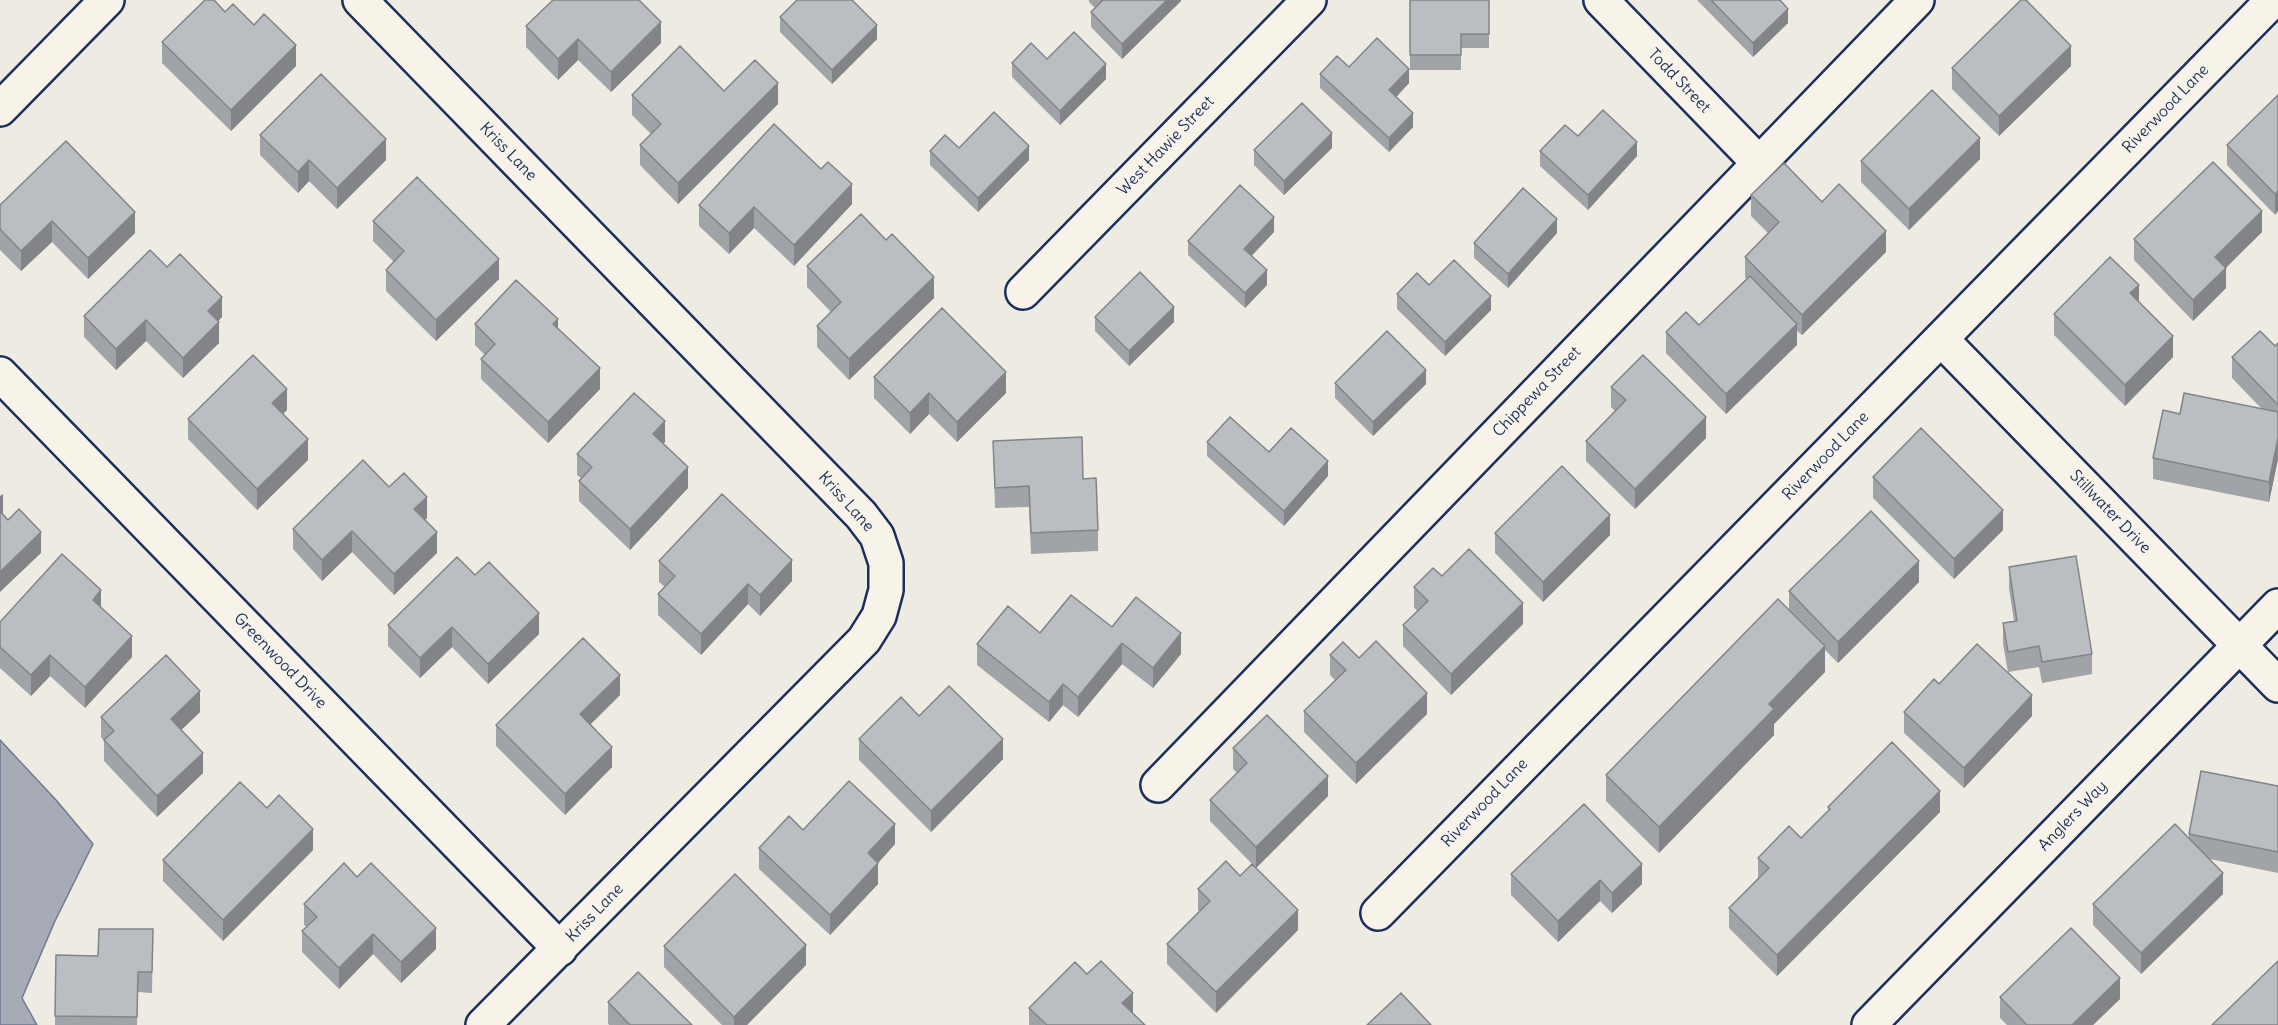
<!DOCTYPE html>
<html>
<head>
<meta charset="utf-8">
<style>
  body { margin:0 }
  canvas { display:block; background:#eeebe2 }
</style>
</head>
<body>
<canvas width="2278" height="1025"></canvas>
<script>
const c = document.querySelector('canvas').getContext('2d');
c.lineJoin = 'round';
function fill(path, color) { c.fillStyle = color; c.fill(path, 'evenodd'); }
const toPath = rows => new Path2D(rows.map(r => 'M' + r).join(''));
function trace(path, color, width, dash) { c.strokeStyle = color; c.lineWidth = width; c.lineCap = dash ? 'butt' : 'round'; c.setLineDash(dash || []); c.stroke(path); }
function drawText(font, color, halo, rows, align = 'center') {
  c.font = font + ' Delius,sans-serif'; c.lineWidth = 4.5; c.setLineDash([]); c.textBaseline = 'middle'; c.strokeStyle = halo; c.fillStyle = color; for (const [text, x, y, turn = 0] of rows) {
    c.save(); c.translate(x, y); c.rotate((+turn || 0) * Math.PI / 180); c.textAlign = isNaN(turn) ? turn : align; if (halo) c.strokeText(text, 0, 0); c.fillText(text, 0, 0); c.restore();
  }
}
const water = toPath([
  [0,740,56,800,93,844,55,921,22,998,37,1025,0,1025,0,740]
]);
const minor = toPath([
  [360,0,861,515,877,536,886,563,886,590,879,616,864,640,483,1025],
  [1601,0,1758,162],
  [0,109,107,0],
  [1023,292,1309,0],
  [1941,339,2278,685],
  [0,374,560,949],
  [1158,785,1917,0],
  [1378,913,2273,0],
  [1869,1025,2278,606]
]);
const wall = toPath([
  [1089,0,1181,0,1181,1,1122,59,1091,27,1091,12,1095,8,1089,2],
  [1410,0,1489,0,1489,48,1461,48,1461,70,1410,70],
  [1697,0,1780,0,1788,23,1753,57],
  [225,12,296,66,231,131,162,63,162,42],
  [780,17,877,39,832,84,780,32],
  [526,26,661,43,611,92,578,60,558,80,526,47],
  [1047,59,1106,79,1060,125,1012,77,1012,63],
  [2071,66,1999,136,1952,89,1952,68],
  [1349,67,1409,83,1396,97,1413,127,1389,152,1320,88,1320,74],
  [724,91,778,104,678,204,640,165,640,145,651,134,632,115,632,95],
  [2278,95,2275,215,2227,165,2227,145],
  [260,135,386,160,337,209,309,181,298,193,260,155],
  [1578,136,1637,156,1588,210,1540,166,1540,151],
  [959,148,1029,160,978,212,930,165,930,151],
  [1332,148,1284,195,1254,165,1254,150],
  [1980,159,1909,230,1861,182,1861,161],
  [1751,195,1822,202,1886,252,1802,335,1797,331,1797,345,1726,414,1666,353,1666,332,1699,325,1746,279,1745,277,1745,257,1768,233,1751,216],
  [852,204,794,266,754,228,729,254,699,226,699,205],
  [0,205,135,233,88,279,52,242,21,271,0,250],
  [373,221,499,279,436,341,386,291,386,270,394,262,373,241],
  [1274,232,1251,256,1267,285,1245,308,1188,255,1188,241],
  [2262,232,2226,268,2226,288,2193,321,2134,260,2134,239],
  [1557,233,1508,288,1474,258,1474,243],
  [807,266,934,298,849,380,817,347,817,326,831,312,807,287],
  [167,267,222,317,218,321,219,343,183,378,146,341,116,370,84,337,84,316],
  [1429,285,1491,310,1445,356,1397,309,1397,294],
  [2139,302,2173,357,2125,406,2054,335,2054,314],
  [1095,317,1174,322,1129,366,1095,331],
  [475,324,558,328,600,389,548,443,481,379,481,359,485,355,475,345],
  [2278,343,2278,459,2269,502,2153,479,2153,458,2262,409,2232,378,2232,357,2275,346],
  [874,377,1006,393,957,442,929,414,910,434,874,398],
  [1335,383,1426,384,1373,436,1335,398],
  [1611,387,1706,438,1635,509,1586,461,1586,441,1615,411,1611,407],
  [287,410,283,414,308,460,257,510,188,439,188,419],
  [993,441,1083,479,1098,530,1098,551,1031,554,1029,507,995,508],
  [665,442,663,443,688,488,630,550,579,501,579,481,581,478,577,475,577,454],
  [1207,442,1269,452,1328,476,1284,526,1207,456],
  [1873,477,2003,530,1954,579,1873,498],
  [389,487,427,518,425,520,437,553,394,595,352,552,322,581,293,549,293,529],
  [1495,533,1610,535,1543,602,1495,553],
  [659,561,792,581,760,616,748,604,701,655,658,615,658,594,665,587,659,582],
  [2009,567,2092,654,2092,674,2042,683,2039,667,2008,672,2003,644,2003,623,2014,621,2009,588],
  [475,575,539,634,488,684,452,647,420,678,388,646,388,625],
  [1442,576,1523,624,1451,695,1403,646,1403,625,1417,611,1414,607,1414,587],
  [1919,582,1838,663,1825,650,1825,672,1774,724,1774,735,1659,853,1606,801,1606,775,1789,610,1789,591],
  [101,608,132,657,85,708,50,676,31,696,0,668,0,622],
  [1112,627,1181,654,1153,688,1122,664,1078,717,1063,705,1049,722,977,665,977,644,1040,633],
  [1330,655,1359,658,1427,714,1356,784,1304,732,1304,711,1335,680,1330,675],
  [1939,684,2032,716,1964,788,1904,733,1904,712],
  [620,695,590,724,612,767,565,815,496,746,496,725],
  [200,712,181,730,203,773,157,817,104,761,104,741,101,737,101,717],
  [919,716,1003,759,931,832,859,760,859,739],
  [1233,748,1328,796,1256,868,1210,821,1210,800,1237,773,1233,769],
  [2278,786,2278,873,2210,859,2223,894,2141,974,2093,925,2093,904,2189,838,2189,834],
  [1828,807,1940,812,1777,976,1729,928,1729,908,1758,878,1758,858,1801,838,1828,811],
  [267,808,313,850,223,941,163,881,163,860],
  [803,830,895,844,878,863,878,884,830,935,759,869,759,848],
  [1642,864,1642,884,1612,913,1600,901,1558,942,1511,895,1511,874],
  [1240,876,1298,930,1216,1013,1167,964,1167,944,1199,911,1198,910,1198,889],
  [357,877,436,949,401,983,373,954,339,989,302,952,302,931,307,927,304,925,304,904],
  [153,929,152,993,138,992,137,1025,55,1025,56,955,98,956],
  [664,946,806,965,747,1025,722,1025,664,967],
  [1087,974,1133,1013,1145,1025,1029,1025,1029,1008],
  [2000,997,2120,999,2093,1025,2007,1025,2000,1018],
  [608,1002,692,1025,609,1025,608,1023]
]);
const shadedWall = toPath([
  [1167,0,1181,0,1181,1,1122,59,1122,44],
  [1788,9,1788,23,1753,57,1753,43],
  [661,22,661,43,611,92,611,72],
  [877,25,877,39,832,84,832,70],
  [578,39,578,60,558,80,558,59],
  [296,45,296,66,231,131,231,110],
  [2071,46,2071,66,1999,136,1999,116],
  [1106,64,1106,79,1060,125,1060,111],
  [1409,69,1409,83,1389,105,1389,90],
  [778,83,778,104,678,204,678,183],
  [1413,113,1413,127,1389,152,1389,138],
  [1332,133,1332,148,1284,195,1284,181],
  [1980,138,1980,159,1909,230,1909,209],
  [386,139,386,160,337,209,337,188],
  [1637,142,1637,156,1588,210,1588,195],
  [1029,146,1029,160,978,212,978,198],
  [309,160,309,181,298,193,298,172],
  [852,184,852,204,794,266,794,245],
  [2278,191,2278,211,2275,215,2275,194],
  [754,207,754,228,729,254,729,233],
  [2262,211,2262,232,2215,278,2215,257],
  [135,212,135,233,88,279,88,258],
  [1274,217,1274,232,1244,264,1244,249],
  [1557,219,1557,233,1508,288,1508,274],
  [52,221,52,242,21,271,21,251],
  [1886,231,1886,252,1802,335,1802,315],
  [499,259,499,279,436,341,436,320],
  [2226,268,2226,288,2193,321,2193,300],
  [1267,270,1267,285,1245,308,1245,293],
  [934,277,934,298,849,380,849,359],
  [2139,285,2139,305,2130,293],
  [1491,296,1491,310,1445,356,1445,342],
  [222,297,222,317,208,331,208,311],
  [1174,307,1174,322,1129,366,1129,351],
  [558,319,558,339,553,324],
  [146,320,146,341,116,370,116,349],
  [219,322,219,343,183,378,183,358],
  [1797,324,1797,345,1726,414,1726,394],
  [2173,336,2173,357,2125,406,2125,385],
  [600,368,600,389,548,443,548,422],
  [1426,370,1426,384,1373,436,1373,422],
  [1006,372,1006,393,957,442,957,422],
  [287,389,287,410,272,424,272,403],
  [929,393,929,414,910,434,910,413],
  [1706,417,1706,438,1635,509,1635,489],
  [665,421,665,442,653,455,653,434],
  [2278,438,2278,459,2269,502,2269,482],
  [308,439,308,460,257,510,257,489],
  [1328,461,1328,476,1284,526,1284,511],
  [688,467,688,488,630,550,630,529],
  [3,494,3,514,0,517,0,496],
  [427,497,427,518,414,530,414,509],
  [2003,510,2003,530,1954,579,1954,559],
  [1610,515,1610,535,1543,602,1543,582],
  [352,531,352,552,322,581,322,560],
  [41,532,41,553,0,592,0,572],
  [437,532,437,553,394,595,394,574],
  [792,560,792,581,760,616,760,595],
  [1919,561,1919,582,1838,663,1838,642],
  [748,584,748,604,701,655,701,634],
  [101,590,101,610,93,600],
  [1523,603,1523,624,1451,695,1451,674],
  [539,613,539,634,488,684,488,664],
  [452,627,452,647,420,678,420,658],
  [1181,633,1181,654,1153,688,1153,668],
  [132,636,132,657,85,708,85,687],
  [1122,643,1122,664,1078,717,1078,697],
  [1825,646,1825,672,1774,724,1774,735,1659,853,1659,827,1769,704],
  [50,655,50,676,31,696,31,675],
  [620,675,620,695,580,735,580,714],
  [1063,684,1063,705,1049,722,1049,702],
  [200,691,200,712,171,740,171,719],
  [1427,693,1427,714,1356,784,1356,763],
  [2032,695,2032,716,1964,788,1964,768],
  [1003,739,1003,759,931,832,931,811],
  [612,747,612,767,565,815,565,794],
  [203,753,203,773,157,817,157,796],
  [1328,776,1328,796,1256,868,1256,847],
  [1940,791,1940,812,1777,976,1777,955],
  [895,824,895,844,868,874,868,853],
  [313,829,313,850,223,941,223,920],
  [878,863,878,884,830,935,830,915],
  [1642,864,1642,884,1612,913,1612,893],
  [2223,873,2223,894,2141,974,2141,953],
  [1600,880,1600,901,1558,942,1558,921],
  [1298,910,1298,930,1216,1013,1216,992],
  [436,928,436,949,401,983,401,962],
  [373,934,373,954,339,989,339,968],
  [806,945,806,965,747,1025,734,1025,734,1017],
  [2120,978,2120,999,2093,1025,2072,1025],
  [1133,993,1133,1013,1122,1003]
]);
const building = toPath([
  [205,0,214,0,225,12,233,4,254,25,264,14,296,45,231,110,162,42,205,0],
  [553,0,639,0,661,22,611,72,578,39,558,59,526,26,553,0],
  [797,0,852,0,877,25,832,70,780,17,797,0],
  [1101,0,1167,0,1122,44,1091,12,1102,1,1101,0],
  [1410,0,1489,0,1489,34,1461,34,1461,55,1410,55,1410,0],
  [1711,0,1780,0,1788,9,1753,43,1711,0],
  [2021,0,2026,0,2071,46,1999,116,1952,68,2021,0],
  [1074,32,1106,64,1060,111,1012,63,1031,43,1047,59,1074,32],
  [1377,38,1409,69,1389,90,1413,113,1389,138,1320,74,1337,56,1349,67,1377,38],
  [680,46,724,91,755,60,778,83,678,183,640,145,661,124,632,95,680,46],
  [321,74,386,139,337,188,309,160,298,172,260,135,321,74],
  [1932,90,1980,138,1909,209,1861,161,1932,90],
  [2278,95,2278,191,2275,194,2227,145,2278,95],
  [1302,103,1332,133,1284,181,1254,150,1302,103],
  [1603,110,1637,142,1588,195,1540,151,1565,125,1578,136,1603,110],
  [994,112,1029,146,978,198,930,151,945,135,959,148,994,112],
  [774,124,821,169,828,162,852,184,794,245,754,207,729,233,699,205,774,124],
  [66,141,135,212,88,258,52,221,21,251,0,229,0,205,66,141],
  [2213,162,2262,211,2215,257,2226,268,2193,300,2134,239,2213,162],
  [1784,163,1822,202,1839,184,1886,231,1802,315,1745,257,1779,222,1751,195,1784,163],
  [417,177,499,259,436,320,386,270,404,251,373,221,417,177],
  [1240,185,1274,217,1244,249,1267,270,1245,293,1188,241,1240,185],
  [1523,188,1557,219,1508,274,1474,243,1523,188],
  [861,214,886,240,892,234,934,277,849,359,817,326,841,302,807,266,861,214],
  [150,250,167,267,180,254,222,297,208,311,219,322,183,358,146,320,116,349,84,316,150,250],
  [2110,257,2139,285,2130,293,2173,336,2125,385,2054,314,2110,257],
  [1454,260,1491,296,1445,342,1397,294,1417,273,1429,285,1454,260],
  [1140,272,1174,307,1129,351,1095,317,1140,272],
  [1750,276,1797,324,1726,394,1666,332,1686,312,1699,325,1750,276],
  [516,280,558,319,553,324,600,368,548,422,481,359,495,344,475,324,516,280],
  [942,308,1006,372,957,422,929,393,910,413,874,377,942,308],
  [1387,331,1426,370,1373,422,1335,383,1387,331],
  [2260,331,2275,346,2278,343,2278,405,2232,357,2260,331],
  [253,355,287,389,272,403,308,439,257,489,188,419,253,355],
  [1643,355,1706,417,1635,489,1586,441,1626,400,1611,387,1643,355],
  [634,393,665,421,653,434,688,467,630,529,579,481,592,467,577,454,634,393],
  [2184,393,2278,412,2278,438,2269,482,2153,458,2163,410,2180,414,2184,393],
  [1230,417,1269,452,1291,428,1328,461,1284,511,1207,442,1230,417],
  [1921,428,2003,510,1954,559,1873,477,1921,428],
  [1082,437,1083,479,1096,478,1098,530,1031,533,1029,486,995,488,993,441,1082,437],
  [363,460,389,487,404,473,427,497,414,509,437,532,394,574,352,531,322,560,293,529,363,460],
  [1562,466,1610,515,1543,582,1495,533,1562,466],
  [722,494,792,560,760,595,748,584,701,634,658,594,675,576,659,561,722,494],
  [19,509,41,532,0,572,0,511,8,520,19,509],
  [1871,511,1919,561,1838,642,1789,591,1871,511],
  [1469,549,1523,603,1451,674,1403,625,1428,601,1414,587,1433,568,1442,576,1469,549],
  [62,554,101,590,93,600,132,636,85,687,50,655,31,675,0,647,0,622,62,554],
  [2076,556,2092,654,2042,662,2039,646,2008,652,2003,623,2017,621,2009,567,2076,556],
  [457,557,475,575,489,562,539,613,488,664,452,627,420,658,388,625,457,557],
  [1071,595,1112,627,1136,597,1181,633,1153,668,1122,643,1078,697,1063,684,1049,702,977,644,1008,606,1040,633,1071,595],
  [1778,599,1825,646,1769,704,1774,709,1659,827,1606,775,1778,599],
  [583,638,620,675,580,714,612,747,565,794,496,725,583,638],
  [1376,641,1427,693,1356,763,1304,711,1346,670,1330,655,1343,642,1359,658,1376,641],
  [1977,644,2032,695,1964,768,1904,712,1934,679,1939,684,1977,644],
  [166,655,200,691,171,719,203,753,157,796,104,740,114,731,101,717,166,655],
  [949,686,1003,739,931,811,859,739,901,697,919,716,949,686],
  [1267,715,1328,776,1256,847,1210,800,1247,763,1233,748,1267,715],
  [1892,742,1940,791,1777,955,1729,908,1769,868,1758,858,1789,826,1801,838,1830,809,1828,807,1892,742],
  [2201,771,2278,786,2278,852,2189,834,2201,771],
  [849,781,895,824,868,853,878,863,830,915,759,848,789,816,803,830,849,781],
  [240,782,267,808,279,795,313,829,223,920,163,860,240,782],
  [1584,804,1642,864,1612,893,1600,880,1558,921,1511,874,1584,804],
  [2175,824,2223,873,2141,953,2093,904,2175,824],
  [1226,861,1240,876,1252,864,1298,910,1216,992,1167,944,1210,901,1198,889,1226,861],
  [344,863,357,877,371,863,436,928,401,962,373,934,339,968,302,931,317,917,304,904,344,863],
  [735,874,806,945,734,1017,664,946,735,874],
  [2071,928,2120,978,2072,1025,2027,1025,2000,997,2071,928],
  [99,929,153,929,152,972,138,972,137,1017,55,1016,56,955,98,956,99,929],
  [1101,961,1133,993,1122,1003,1145,1025,1047,1025,1029,1008,1075,962,1087,974,1101,961],
  [2278,961,2278,1025,2212,1025,2278,961],
  [638,972,692,1025,630,1025,608,1002,638,972],
  [1401,993,1431,1025,1367,1025,1401,993]
]);
const streetNames = [
  ["Todd Street",1679,81,46],
  ["Riverwood Lane",2166,109,-46],
  ["West Hawie Street",1166,146,-46],
  ["Kriss Lane",508,152,46],
  ["Chippewa Street",1537,392,-46],
  ["Riverwood Lane",1826,456,-46],
  ["Kriss Lane",846,502,48],
  ["Stillwater Drive",2110,512,46],
  ["Greenwood Drive",280,661,46],
  ["Riverwood Lane",1485,803,-46],
  ["Anglers Way",2073,816,-46],
  ["Kriss Lane",595,913,-46]
];
fill(water, '#a6abb5');
trace(water, '#6e7992', 1.5);
trace(minor, '#1b2f5e', 38);
trace(minor, '#f7f3e8', 33);
fill(wall, '#a0a3a7');
fill(shadedWall, '#828488');
fill(building, '#babdc2');
trace(building, '#828488', 1.5);
drawText('16px', '#1b2f5e', '#f7f3e8', streetNames);
</script>
</body>
</html>
